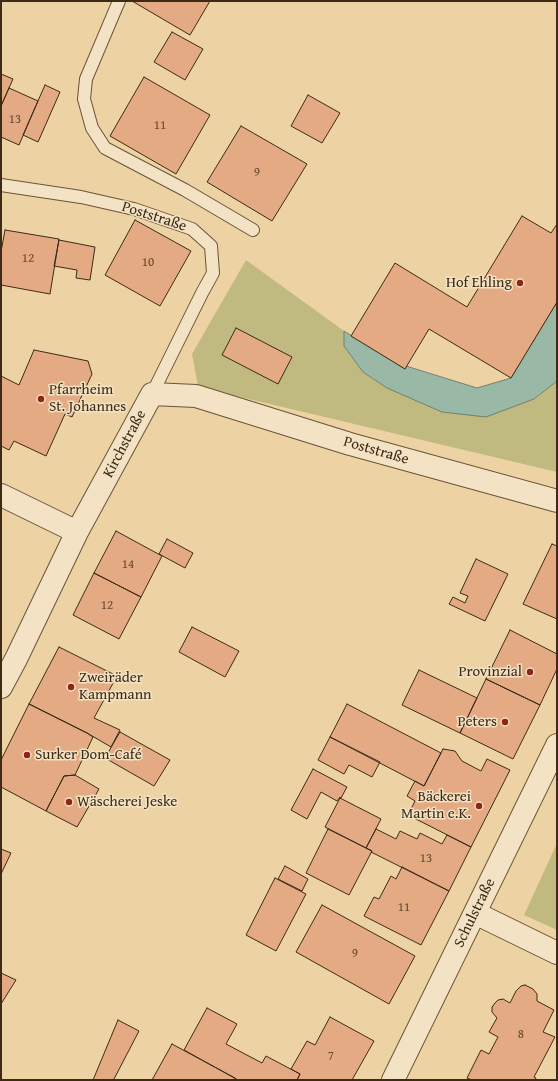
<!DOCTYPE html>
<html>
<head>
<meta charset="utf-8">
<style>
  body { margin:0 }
  #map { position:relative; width:558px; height:1081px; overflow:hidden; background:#edd3a3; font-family:"Gentium Book Plus",serif }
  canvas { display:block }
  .frame { position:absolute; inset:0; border:2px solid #3d2a17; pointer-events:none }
</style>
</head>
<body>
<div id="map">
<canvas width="558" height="1081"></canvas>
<div class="frame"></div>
</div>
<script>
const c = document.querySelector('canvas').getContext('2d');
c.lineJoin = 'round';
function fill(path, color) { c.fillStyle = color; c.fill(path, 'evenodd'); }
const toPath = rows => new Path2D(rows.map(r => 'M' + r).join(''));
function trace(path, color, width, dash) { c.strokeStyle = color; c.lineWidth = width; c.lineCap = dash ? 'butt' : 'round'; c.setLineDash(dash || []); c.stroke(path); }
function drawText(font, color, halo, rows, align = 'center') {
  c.font = font + ' "Gentium Book Plus",serif'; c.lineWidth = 3; c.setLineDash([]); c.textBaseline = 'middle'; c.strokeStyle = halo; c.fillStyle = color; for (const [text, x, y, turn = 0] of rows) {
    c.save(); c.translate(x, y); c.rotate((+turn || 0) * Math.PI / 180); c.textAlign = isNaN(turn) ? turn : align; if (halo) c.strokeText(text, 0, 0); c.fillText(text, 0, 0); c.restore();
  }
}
const green = toPath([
  [246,260,344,331,344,346,363,372,387,388,534,399,557,381,557,472,198,387,192,354],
  [557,843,557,930,524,915]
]);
const water = toPath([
  [557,302,557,381,534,399,486,417,442,412,387,388,363,372,344,346,344,331,405,369,406,366,477,388,511,378,557,302]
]);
const building = toPath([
  [132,1,210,1,190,35,132,1],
  [172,32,203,49,185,80,154,62,172,32],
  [1,74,13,79,1,106,1,74],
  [144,77,210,115,176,174,110,136,144,77],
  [45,85,60,92,38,142,23,135,45,85],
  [9,88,38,101,19,145,1,137,1,106,9,88],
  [308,95,340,113,322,143,291,126,308,95],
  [241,126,307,164,272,221,207,182,241,126],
  [522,216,551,233,557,224,557,302,511,378,429,329,405,369,351,336,395,263,467,307,522,216],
  [135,220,191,251,160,306,105,275,135,220],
  [5,230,59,239,50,294,1,285,1,252,5,230],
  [59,240,95,247,90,280,76,278,77,270,54,266,59,240],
  [236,328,292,357,278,384,222,355,236,328],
  [34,350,88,361,92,374,72,417,65,414,46,456,14,441,9,450,1,446,1,376,19,385,34,350],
  [116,531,162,556,141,597,94,573,116,531],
  [167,539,193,553,185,568,159,554,167,539],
  [552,544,557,546,557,619,523,604,552,544],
  [476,559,508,574,485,621,449,604,453,597,465,603,468,596,460,593,476,559],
  [94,573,141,597,119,639,73,615,94,573],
  [192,627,239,651,225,677,179,652,192,627],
  [510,630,557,654,557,669,540,705,486,679,510,630],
  [59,647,117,676,94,718,120,730,111,747,87,733,29,704,59,647],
  [419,670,477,698,460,733,402,705,419,670],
  [486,679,540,705,513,759,460,733,486,679],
  [29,704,87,733,93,737,75,775,64,776,46,811,1,787,1,760,29,704],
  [347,704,441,753,424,786,330,737,347,704],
  [120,732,170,760,154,786,105,758,120,732],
  [330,737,380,762,372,777,349,765,344,774,318,760,330,737],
  [443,749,455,751,462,761,481,771,487,759,510,770,471,847,408,815,415,801,407,796,415,781,424,786,443,749],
  [313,769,347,787,341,798,340,797,337,801,321,792,307,819,291,810,313,769],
  [75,775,99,789,77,827,46,811,64,776,75,775],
  [340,798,381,819,366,848,325,827,340,798],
  [328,829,372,851,349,895,306,873,328,829],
  [376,829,396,839,400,831,417,839,420,833,442,844,447,835,471,847,449,891,371,852,372,851,366,848,376,829],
  [1,849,11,853,1,874,1,849],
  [285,866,308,879,302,891,278,879,285,866],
  [402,867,449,891,421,945,364,916,374,897,379,899,391,876,396,879,402,867],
  [275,878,306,894,276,951,246,935,275,878],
  [322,905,415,956,389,1004,296,952,322,905],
  [1,973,16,980,1,1004,1,973],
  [525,985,533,989,537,994,537,1001,554,1010,543,1032,555,1037,534,1077,536,1078,535,1080,472,1080,467,1078,481,1050,489,1054,498,1037,489,1032,497,1018,492,1012,492,1007,495,1003,498,1000,503,999,510,1003,516,991,521,986,525,985],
  [207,1008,237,1024,226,1044,262,1063,266,1056,300,1074,297,1080,238,1080,184,1050,207,1008],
  [330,1017,374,1041,352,1080,297,1080,300,1074,291,1069,307,1041,315,1045,330,1017],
  [118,1020,139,1031,114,1079,117,1080,93,1080,118,1020],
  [172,1044,235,1078,234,1080,152,1080,172,1044]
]);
const lane = toPath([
  [119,1,86,79,84,99,92,128,105,148,185,190,253,230],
  [1,185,81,197,134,209,192,229,211,246,213,273,202,293,152,394]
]);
const street = toPath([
  [1,495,77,532],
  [1,687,16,659,77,532,152,394,196,396,350,444,557,501],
  [475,913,557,953],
  [393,1080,557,745]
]);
const markers = [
  [520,283,4,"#8f2418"],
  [41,399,4,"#8f2418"],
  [530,672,4,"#8f2418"],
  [71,687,4,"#8f2418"],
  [505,722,4,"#8f2418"],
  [27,755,4,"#8f2418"],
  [69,802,4,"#8f2418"],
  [479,806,4,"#8f2418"]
];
const numberNames = [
  ["13",15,120],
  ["11",160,126],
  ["9",257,173],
  ["12",28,259],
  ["10",148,263],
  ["14",128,565],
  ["12",107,606],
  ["13",426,859],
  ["11",404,908],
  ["9",355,954],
  ["8",521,1035],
  ["7",331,1057]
];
const streetNames = [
  ["Poststraße",154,217,18],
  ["Kirchstraße",125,444,-62],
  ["Poststraße",376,451,16],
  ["Schulstraße",475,913,-64]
];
const poiNames = [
  ["Hof Ehling",512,283],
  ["Pfarrheim",49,390,"left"],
  ["St. Johannes",49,407,"left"],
  ["Provinzial",522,672],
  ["Zweiräder",79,678,"left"],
  ["Kampmann",79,695,"left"],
  ["Peters",497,722],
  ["Surker Dom-Café",35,755,"left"],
  ["Bäckerei",471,797],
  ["Martin e.K.",471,814],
  ["Wäscherei Jeske",77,802,"left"]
];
fill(green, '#c0ba80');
fill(water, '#99b8a6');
trace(water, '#747f6d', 1);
fill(building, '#e4aa83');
trace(building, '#3d2a17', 1);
trace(lane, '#69543a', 14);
trace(street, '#69543a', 24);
trace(lane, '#f3e2c3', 12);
trace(street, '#f3e2c3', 22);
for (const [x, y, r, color] of markers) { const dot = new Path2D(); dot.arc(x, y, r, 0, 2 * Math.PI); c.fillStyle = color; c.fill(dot); trace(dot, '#f3e2c3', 1.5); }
drawText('13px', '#674a32', null, numberNames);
drawText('15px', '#3d2a17', '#f3e2c3', streetNames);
drawText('15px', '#3d2a17', '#f3e2c3', poiNames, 'right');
</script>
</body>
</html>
